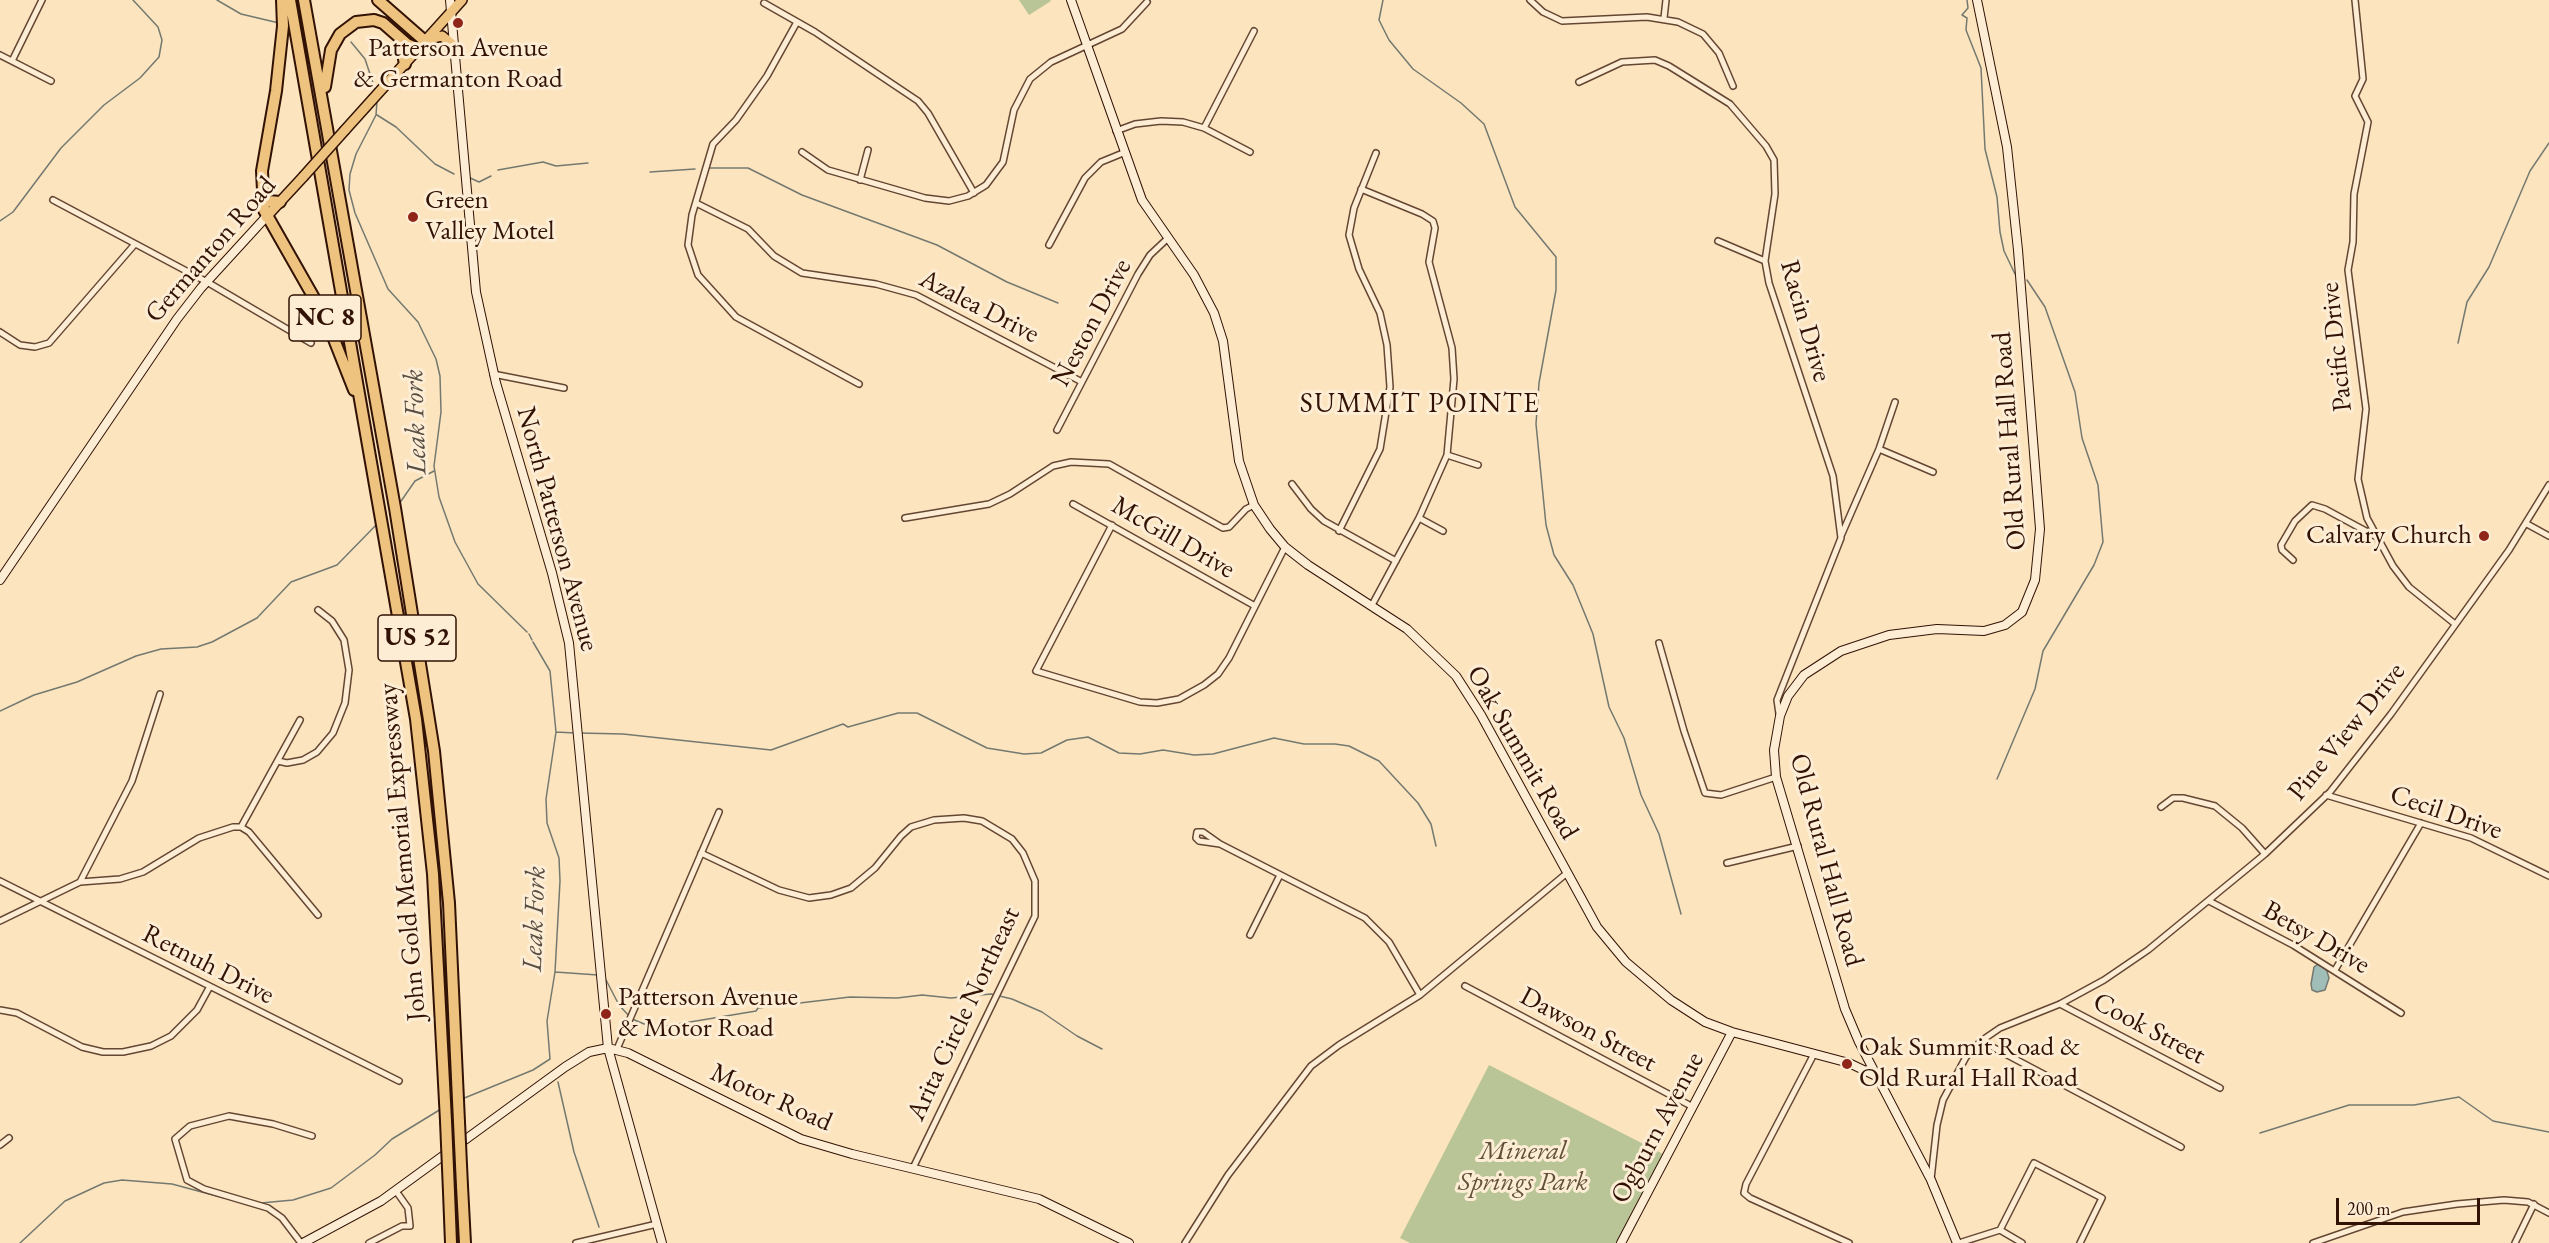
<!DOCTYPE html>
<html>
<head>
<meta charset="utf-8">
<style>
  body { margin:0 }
  #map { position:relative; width:2549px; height:1243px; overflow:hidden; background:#fce4be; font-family:"EB Garamond",serif }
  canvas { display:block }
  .scale { position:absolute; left:2336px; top:1198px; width:144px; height:27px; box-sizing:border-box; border:3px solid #311205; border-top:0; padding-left:8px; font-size:18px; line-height:21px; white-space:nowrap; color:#311205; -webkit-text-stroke:4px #fdedd5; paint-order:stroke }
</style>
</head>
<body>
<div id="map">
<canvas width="2549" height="1243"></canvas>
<div class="scale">200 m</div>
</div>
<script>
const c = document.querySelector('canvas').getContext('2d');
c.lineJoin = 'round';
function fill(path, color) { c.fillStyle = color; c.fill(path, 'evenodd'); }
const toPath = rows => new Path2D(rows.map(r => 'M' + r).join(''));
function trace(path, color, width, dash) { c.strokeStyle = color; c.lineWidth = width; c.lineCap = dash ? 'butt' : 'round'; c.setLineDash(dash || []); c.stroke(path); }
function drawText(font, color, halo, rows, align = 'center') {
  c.font = font + ' "EB Garamond",serif'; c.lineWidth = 6; c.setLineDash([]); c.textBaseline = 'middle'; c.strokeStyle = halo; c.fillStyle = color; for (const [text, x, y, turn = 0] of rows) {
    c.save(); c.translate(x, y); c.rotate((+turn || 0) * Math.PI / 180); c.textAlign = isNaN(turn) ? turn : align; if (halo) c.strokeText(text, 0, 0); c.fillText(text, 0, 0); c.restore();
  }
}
const green = toPath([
  [1019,0,1050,0,1051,1,1029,15],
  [1489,1065,1665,1155,1619,1243,1410,1243,1400,1238]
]);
const water = toPath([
  [2318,964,2326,968,2329,978,2325,990,2317,992,2312,990,2311,984,2314,967,2318,964]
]);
const stream = toPath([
  [217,0,241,14,279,23],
  [1383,0,1379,20,1389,40,1413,69,1461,103,1484,124,1515,207,1556,257,1556,290,1539,383,1536,424,1546,525,1554,555,1573,585,1593,634,1609,707,1624,738,1641,795,1659,834,1681,914],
  [1967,0,1968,8,1962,15,1967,18,1966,30,1981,68,1985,149,1997,197,2000,232,2004,251,2015,274],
  [351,42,365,59,375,89],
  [377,101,376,115,356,154,350,174,349,190,355,213,388,289,418,322,436,359,440,376,441,412,434,466,439,497,455,542,478,584,527,632],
  [377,115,396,127,435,164,454,174],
  [709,168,748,168,802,195,937,245,1007,282,1058,303],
  [498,170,543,162,556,166,588,163],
  [650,172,695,169],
  [468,177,479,182,491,176],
  [0,221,13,212,61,148,104,105,140,78,159,57,162,40,158,27,133,0],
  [2458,343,2467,302,2489,267,2530,171,2549,143],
  [399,504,415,481,434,471],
  [529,634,532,640],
  [0,711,34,695,77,682,136,656,161,649,197,647,212,642,257,618,291,582,337,565,378,523],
  [556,732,575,733],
  [579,733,623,734,771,750,843,724,848,727,898,713,917,713,987,748,1024,754,1041,753,1067,740,1088,737,1119,753,1140,754,1163,750,1194,755,1213,754,1274,738,1304,744,1335,744,1349,746,1379,761,1418,803,1431,824,1436,846],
  [1997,779,2035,689,2043,651,2094,565,2103,542,2098,485,2082,438,2075,392,2045,307,2027,280],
  [555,972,598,975],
  [605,978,619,1005,629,1016],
  [632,1019,654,1028,756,1011,758,1008,850,997,897,998,922,995,951,998,991,994,1012,999,1042,1012,1077,1036,1102,1049],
  [558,1082,574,1152,599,1227],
  [462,1099,533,1070,550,1059,547,1021,555,972,560,881,559,858,547,823,546,799,556,732,550,671,533,642],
  [2260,1133,2349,1105,2414,1105,2459,1097,2493,1121,2549,1132],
  [261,1203,293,1200,331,1188,375,1155,392,1139,441,1109],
  [20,1243,65,1201,104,1183,122,1180,172,1184,224,1198]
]);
const street = toPath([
  [1530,0,1543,12,1562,21,1647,17,1678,22,1703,34,1719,53,1733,86],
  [2355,0,2363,79,2355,96,2368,122,2354,194,2353,242,2348,270,2366,409,2358,479,2367,518,2393,566,2409,587,2455,624],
  [764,3,815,32,918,101,928,113,974,193],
  [1664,18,1666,0],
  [797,22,767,76,736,120,713,144,692,215,688,245,698,275,736,317,859,384],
  [0,55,51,81],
  [12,61,42,0],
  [1579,82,1622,62,1655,60,1669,66,1730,104,1766,146,1774,160,1775,194,1765,261,1769,283,1833,476,1841,538,1777,700,1779,714],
  [1204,128,1254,31],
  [1116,131,1135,124,1161,121,1183,122,1204,128,1250,152],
  [802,152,828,170,925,198,949,201,968,196,986,185,1003,162,1014,110,1030,79,1051,62,1122,29,1147,2],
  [860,180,868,150],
  [1361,189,1422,214,1433,221,1435,228,1429,262,1452,348,1454,379,1447,455,1419,518,1372,605],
  [53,200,207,282,311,343],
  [696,203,748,229,774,256,802,273,876,284,916,295,1082,382],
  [1718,241,1765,261],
  [1049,245,1085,178,1101,162,1123,153],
  [0,332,20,345,35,347,49,343,135,244],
  [493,374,564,388],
  [1057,430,1138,274,1150,255,1167,239],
  [1879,449,1933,472],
  [1447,455,1478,465],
  [1292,484,1311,509,1324,521,1396,561],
  [1073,504,1255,606],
  [905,518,989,504,1010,494,1053,466,1071,462,1109,464,1223,528,1229,527,1246,509,1254,505],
  [1419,518,1443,531],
  [2527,524,2549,536],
  [1112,525,1036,671,1140,702,1157,703,1179,699,1204,685,1218,674,1229,658,1285,547],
  [1339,531,1380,449,1390,387,1387,345,1380,313,1359,269,1349,235,1354,208,1376,153],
  [1841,536,1879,449,1895,402],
  [2293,560,2282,550,2281,545,2295,521,2312,505,2325,509,2375,536],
  [1659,643,1684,731,1705,793,1721,795,1776,777],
  [278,761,287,763,303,760,317,752,333,733,345,703,349,670,344,640,332,621,318,610],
  [2326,795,2471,838,2549,876],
  [2161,807,2173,798,2183,798,2215,806,2242,828,2265,854],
  [241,827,300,720],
  [1220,844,1199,841,1196,838,1197,832,1203,832,1220,844,1365,918,1389,942,1420,995],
  [701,853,779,890,809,898,831,895,851,888,875,868,901,836,911,827,934,820,964,818,982,821,1012,839,1023,853,1035,881,1035,916,913,1168],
  [1727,863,1798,846],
  [0,881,399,1081],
  [80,882,132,781,160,694],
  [2209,901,2293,945,2401,1013],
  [0,921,80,882,120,879,143,872,199,838,233,827,241,827,249,832,318,915],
  [1250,935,1280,875],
  [2335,970,2421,823],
  [1465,986,1693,1107],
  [2060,1004,2220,1088],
  [0,1010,17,1013,82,1047,103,1052,123,1052,151,1046,171,1036,197,1010,209,988],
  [1981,1041,2181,1147],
  [617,1049,719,812],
  [1814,1054,1746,1184,1744,1193,1750,1198,1849,1243],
  [0,1145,9,1138],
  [1931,1179,1937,1125,1943,1100,1966,1057,1981,1041,2000,1028,2060,1004,2104,980,2148,950,2265,854,2330,792,2391,714,2509,550,2549,485],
  [2000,1230,2034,1163,2102,1198,2080,1243],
  [301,1243,282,1218,268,1208,204,1189,187,1180,175,1139,190,1126,229,1116,273,1124,312,1136],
  [369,1243,402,1226,410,1226,408,1208,396,1191],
  [576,1243,657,1224],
  [1185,1243,1228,1175,1311,1066,1339,1045,1420,995,1567,873],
  [1959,1243,2000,1230,2022,1243],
  [2313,1243,2403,1212,2457,1204,2504,1200,2528,1202,2549,1213],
  [2515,1243,2534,1204]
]);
const secondary = toPath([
  [450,0,476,292,496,383,552,573,569,643,608,1048,662,1243],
  [1071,0,1142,200,1194,275,1214,313,1223,341,1239,461,1254,505,1270,529,1285,547,1308,565,1407,629,1456,676,1481,715,1597,927,1626,962,1671,1000,1705,1022,1732,1032,1849,1063,1876,1076],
  [0,580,177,319,201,288,266,217],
  [303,1243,381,1201,565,1067,589,1052,608,1048,628,1053,801,1139,852,1154,1039,1199,1129,1243],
  [1621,1243,1732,1032],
  [1957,1243,1931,1180,1859,1042,1845,1009,1776,777,1774,750,1780,716,1788,696,1804,675,1841,651,1889,635,1937,629,1984,631,2005,625,2022,612,2035,580,2040,529,2018,250,2007,147,1977,0]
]);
const primary = toPath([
  [430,39,442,36,453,45],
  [345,130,462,0],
  [266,217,303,177]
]);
const highway = toPath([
  [282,0,283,26,276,91,262,171,264,210,326,319,354,390],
  [290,0,416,719,433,874,446,1121],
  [304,0,395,508,434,751,449,903,459,1122],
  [378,0,426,42],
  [400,39,405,64],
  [325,87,331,50,340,34,356,22,374,20,383,23,407,44,419,49],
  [263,197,268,201,280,202],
  [462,1186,465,1243],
  [449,1192,451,1243]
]);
const primaryBridge = toPath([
  [303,177,345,130]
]);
const highwayBridge = toPath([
  [446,1121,449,1192],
  [459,1122,462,1186]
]);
const markers = [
  [458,23,6,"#8f2418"],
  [413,217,6,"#8f2418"],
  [2484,536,6,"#8f2418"],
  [606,1014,6,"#8f2418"],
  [1847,1064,6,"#8f2418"]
];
const shields = [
  [325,318,72],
  [417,638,78]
];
const shieldNames = [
  ["NC 8",325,318],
  ["US 52",417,638]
];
const poiNames = [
  ["Patterson Avenue",458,49,"center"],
  ["& Germanton Road",458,80,"center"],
  ["Green",425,201],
  ["Valley Motel",425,232],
  ["Calvary Church",2472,536,"right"],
  ["Patterson Avenue",618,998],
  ["& Motor Road",618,1029],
  ["Oak Summit Road &",1859,1048],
  ["Old Rural Hall Road",1859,1079]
];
const streetNames = [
  ["Germanton Road",211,250,-49],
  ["Azalea Drive",979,307,27],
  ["Racin Drive",1805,321,74],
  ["Neston Drive",1092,323,-62],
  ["Pacific Drive",2337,347,-96],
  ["Old Rural Hall Road",2010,441,-94],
  ["North Patterson Avenue",557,529,75],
  ["McGill Drive",1173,538,30],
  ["Pine View Drive",2347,732,-51],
  ["Oak Summit Road",1522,753,60],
  ["Cecil Drive",2446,813,19],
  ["John Gold Memorial Expressway",403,852,-95],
  ["Old Rural Hall Road",1826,860,75],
  ["Betsy Drive",2316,938,30],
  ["Retnuh Drive",208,965,27],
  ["Arita Circle Northeast",964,1014,-65],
  ["Cook Street",2149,1029,28],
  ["Dawson Street",1588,1030,28],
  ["Motor Road",771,1098,24],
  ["Ogburn Avenue",1658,1128,-62]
];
const parkNames = [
  ["Mineral",1523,1152],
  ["Springs Park",1523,1183]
];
const neighbourhoodNames = [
  ["SUMMIT POINTE",1420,404]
];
const waterNames = [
  ["Leak Fork",416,422,-92],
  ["Leak Fork",535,919,-88]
];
fill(green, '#b9c596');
fill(water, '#a0bdb8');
trace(water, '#747970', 1.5);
trace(stream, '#747970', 1.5);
trace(street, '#644633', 8);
trace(secondary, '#311205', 10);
trace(primary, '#311205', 12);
trace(highway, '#311205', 14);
trace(street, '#fdedd5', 5);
trace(secondary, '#fdedd5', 8);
trace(primary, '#eec27f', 9);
trace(highway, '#eec27f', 10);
trace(primaryBridge, '#311205', 12, []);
trace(highwayBridge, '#311205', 14, []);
trace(primaryBridge, '#eec27f', 9);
trace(highwayBridge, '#eec27f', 10);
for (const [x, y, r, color] of markers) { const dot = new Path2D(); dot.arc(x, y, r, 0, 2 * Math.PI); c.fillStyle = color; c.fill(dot); trace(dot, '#fdedd5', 2); }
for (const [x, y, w] of shields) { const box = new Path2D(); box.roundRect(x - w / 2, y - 23, w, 46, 4.5); c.fillStyle = '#fdedd5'; c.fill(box); trace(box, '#311205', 1.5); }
drawText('bold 26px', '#311205', null, shieldNames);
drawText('27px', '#311205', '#fdedd5', poiNames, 'left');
drawText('27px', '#311205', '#fdedd5', streetNames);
drawText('italic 27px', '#615138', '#fdedd5', parkNames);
c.letterSpacing = '1.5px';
drawText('28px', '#311205', '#fdedd5', neighbourhoodNames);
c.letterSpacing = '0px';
drawText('italic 28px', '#584e44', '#fdedd5', waterNames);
</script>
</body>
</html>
